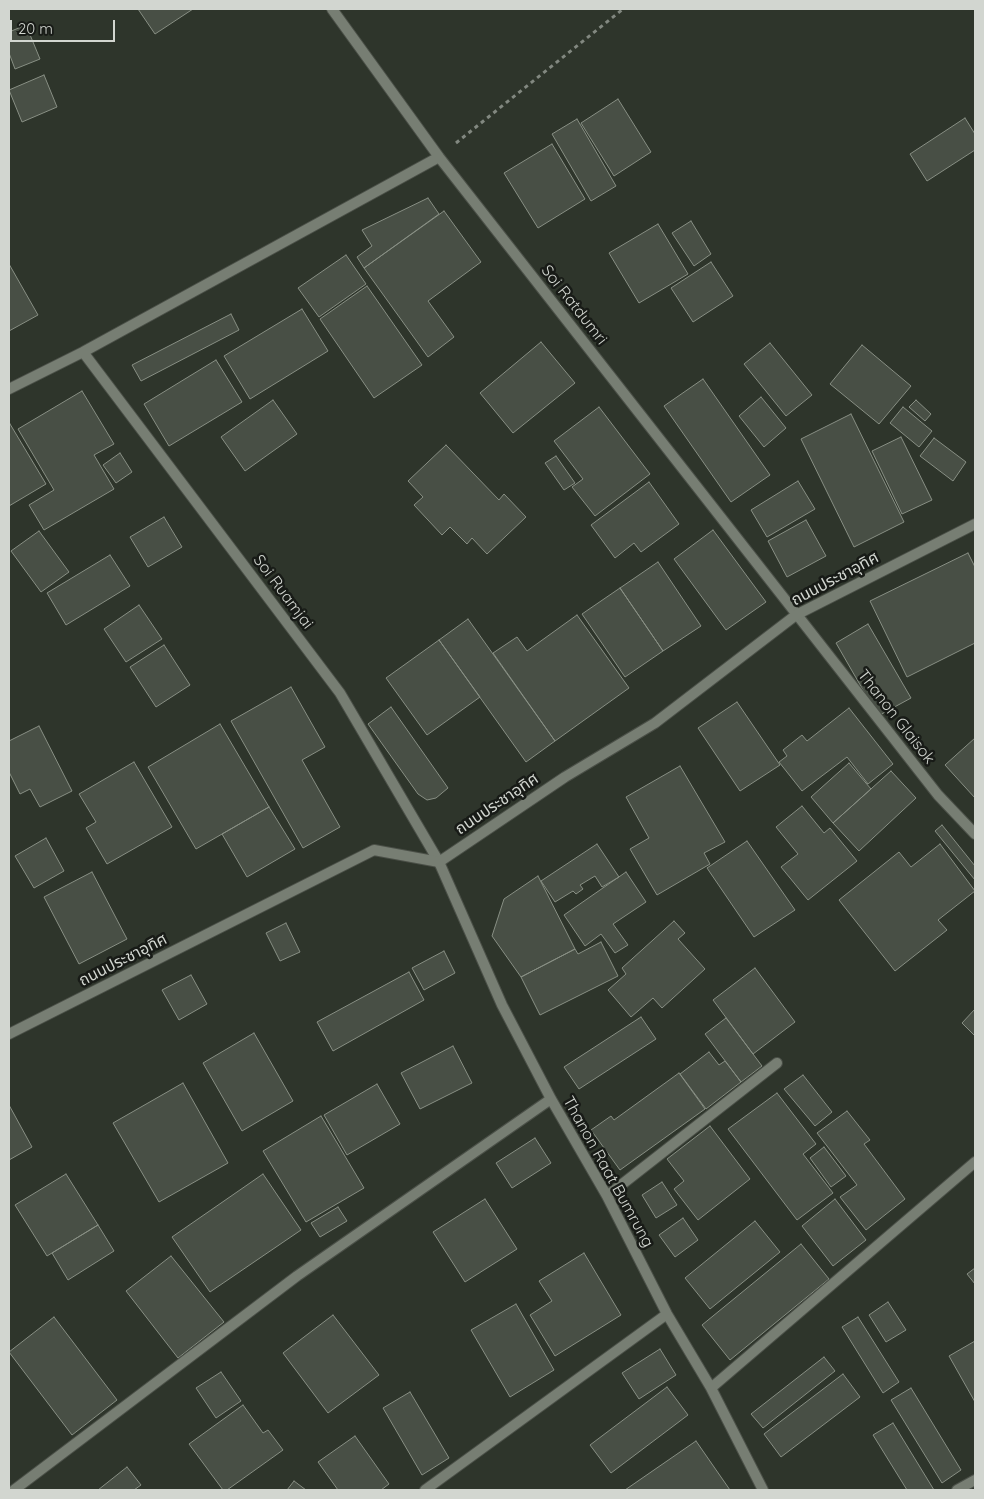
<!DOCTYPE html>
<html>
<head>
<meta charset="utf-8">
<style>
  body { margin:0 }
  #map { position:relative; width:984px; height:1499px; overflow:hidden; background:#2e352b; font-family:Quicksand,sans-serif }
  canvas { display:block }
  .frame { position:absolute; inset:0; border:10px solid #d2d6d0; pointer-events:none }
  .scale { position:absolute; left:10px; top:20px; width:105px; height:22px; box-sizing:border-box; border:2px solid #d2d6d0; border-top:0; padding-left:6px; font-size:15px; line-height:18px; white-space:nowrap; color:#d2d6d0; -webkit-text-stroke:4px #181b17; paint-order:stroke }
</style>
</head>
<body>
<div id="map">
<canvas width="984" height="1499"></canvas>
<div class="frame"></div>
<div class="scale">20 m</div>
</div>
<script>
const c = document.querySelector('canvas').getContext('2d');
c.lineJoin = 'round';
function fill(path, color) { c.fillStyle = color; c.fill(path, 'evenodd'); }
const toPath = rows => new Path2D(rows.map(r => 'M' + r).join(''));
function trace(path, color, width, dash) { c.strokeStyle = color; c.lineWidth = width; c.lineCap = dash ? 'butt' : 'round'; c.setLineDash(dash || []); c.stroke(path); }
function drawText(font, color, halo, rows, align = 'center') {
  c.font = font + ' Quicksand,"Noto Sans Thai",sans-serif'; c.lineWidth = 5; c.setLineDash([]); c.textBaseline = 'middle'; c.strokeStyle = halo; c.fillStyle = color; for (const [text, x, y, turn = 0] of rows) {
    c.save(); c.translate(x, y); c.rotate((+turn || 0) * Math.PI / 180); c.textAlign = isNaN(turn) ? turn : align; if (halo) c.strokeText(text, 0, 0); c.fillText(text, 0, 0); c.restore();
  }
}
const building = toPath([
  [138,9,193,9,155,34,138,9],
  [26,25,40,59,15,69,9,53,9,32,26,25],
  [44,75,57,107,22,122,9,90,44,75],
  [618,99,651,152,614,176,581,123,618,99],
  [965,118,975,134,975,150,927,181,910,154,965,118],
  [577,119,616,186,591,201,552,134,577,119],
  [552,144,585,199,538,228,504,173,552,144],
  [428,198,439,214,364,268,357,257,372,246,362,230,428,198],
  [444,211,481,262,428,301,454,337,428,357,364,268,444,211],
  [691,221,711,254,694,266,672,233,691,221],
  [658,224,688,274,639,303,609,253,658,224],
  [346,255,366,284,319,317,298,288,346,255],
  [711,262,733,296,693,322,671,288,711,262],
  [9,264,38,315,9,331,9,264],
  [367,286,422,365,374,398,320,319,367,286],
  [302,309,328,351,250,399,224,356,302,309],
  [231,314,239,330,141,381,132,365,231,314],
  [541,342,575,383,513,433,480,393,541,342],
  [770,343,812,395,786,416,744,364,770,343],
  [862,345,911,386,879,424,830,384,862,345],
  [216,360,242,402,169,446,144,404,216,360],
  [703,379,770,475,731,502,664,406,703,379],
  [82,391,114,444,94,455,114,489,44,530,29,505,54,490,18,429,82,391],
  [761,397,786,428,764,447,739,416,761,397],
  [273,400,297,434,245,471,221,437,273,400],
  [916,400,931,414,925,421,909,407,916,400],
  [599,407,650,474,595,516,572,487,583,479,554,441,599,407],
  [903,407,932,431,919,447,890,423,903,407],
  [851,414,904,522,854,547,801,439,851,414],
  [10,424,46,484,9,506,9,425,10,424],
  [901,437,932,500,902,514,872,451,901,437],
  [934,438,966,462,953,481,920,456,934,438],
  [446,445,499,500,504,494,526,517,487,554,472,538,467,544,450,527,442,535,414,505,423,497,408,481,446,445],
  [120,453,132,472,116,483,103,465,120,453],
  [556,456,575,483,564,490,545,463,556,456],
  [798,481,815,509,767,537,751,510,798,481],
  [649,482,679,524,641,552,634,543,615,558,591,525,649,482],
  [164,517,182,547,148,567,130,537,164,517],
  [806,520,826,556,787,577,768,541,806,520],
  [713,530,766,602,726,630,674,559,713,530],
  [39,531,69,572,41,592,11,551,39,531],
  [968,553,975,567,975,643,907,677,870,601,968,553],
  [110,555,130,586,66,625,47,593,110,555],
  [658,562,701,626,663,651,620,588,658,562],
  [620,588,663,651,625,677,582,614,620,588],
  [139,605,162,639,126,662,104,629,139,605],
  [577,615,629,688,555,741,493,653,517,637,527,651,577,615],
  [468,619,555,741,526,762,439,640,468,619],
  [868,624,911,698,878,716,836,643,868,624],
  [439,640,480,697,427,735,386,678,439,640],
  [164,645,190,685,156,707,130,667,164,645],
  [291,687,325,747,302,760,340,827,303,848,231,721,291,687],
  [737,702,780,765,740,791,698,728,737,702],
  [391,707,448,788,436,798,427,800,418,794,368,724,391,707],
  [849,708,893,764,868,784,847,757,802,791,779,762,787,756,783,750,802,735,807,741,849,708],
  [220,724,269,807,196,849,148,767,220,724],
  [39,726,72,791,40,807,30,789,20,794,9,772,9,741,39,726],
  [975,738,975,798,945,765,975,738],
  [134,762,172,827,107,864,86,828,96,822,79,794,134,762],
  [849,763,871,789,833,823,811,797,849,763],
  [680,766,725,842,704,853,710,864,657,895,630,849,649,838,626,797,680,766],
  [891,771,916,798,859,851,833,823,891,771],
  [802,806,824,833,830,828,857,861,808,900,781,867,798,854,776,827,802,806],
  [269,807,295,849,247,877,222,834,269,807],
  [942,825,975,866,975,880,935,831,942,825],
  [46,838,64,871,34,888,15,856,46,838],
  [747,841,795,910,754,937,707,868,747,841],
  [597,844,619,877,602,887,595,876,580,885,583,889,576,894,573,891,555,902,541,881,597,844],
  [940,844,975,891,938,920,947,930,895,971,839,900,899,852,911,867,940,844],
  [92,872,127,939,79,964,44,897,92,872],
  [626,872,646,902,613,924,628,945,615,953,601,934,585,946,564,915,626,872],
  [538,876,575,949,521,977,492,936,504,899,538,876],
  [674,921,685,933,678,939,705,969,662,1008,653,998,631,1017,608,990,626,974,622,968,674,921],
  [286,923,300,952,280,961,266,933,286,923],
  [601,942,618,976,540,1015,521,977,575,949,578,954,601,942],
  [444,951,455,973,424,990,412,968,444,951],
  [755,968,795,1022,753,1054,713,1000,755,968],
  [409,972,424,1000,333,1051,317,1022,409,972],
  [191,975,207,1004,179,1020,162,990,191,975],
  [975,1009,975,1036,962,1023,975,1009],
  [641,1017,656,1039,579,1089,564,1067,641,1017],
  [726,1018,762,1066,741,1082,705,1034,726,1018],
  [254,1033,293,1101,242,1131,203,1063,254,1033],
  [453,1046,472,1083,420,1109,401,1073,453,1046],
  [709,1052,719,1065,725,1061,741,1082,706,1109,680,1074,709,1052],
  [679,1073,705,1109,620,1170,591,1130,611,1116,614,1120,679,1073],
  [803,1075,832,1112,815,1126,784,1089,803,1075],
  [183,1083,228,1163,159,1202,113,1123,183,1083],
  [377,1084,400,1124,347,1155,324,1115,377,1084],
  [777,1093,816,1144,803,1154,833,1193,797,1220,728,1129,777,1093],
  [9,1105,32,1147,9,1160,9,1105],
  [847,1111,870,1140,864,1144,905,1199,866,1230,840,1197,857,1185,817,1133,847,1111],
  [321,1116,364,1188,306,1222,263,1151,321,1116],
  [710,1126,750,1179,698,1220,674,1189,684,1181,667,1159,710,1126],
  [535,1138,551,1163,512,1188,496,1163,535,1138],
  [824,1147,846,1176,831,1187,810,1158,824,1147],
  [66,1174,98,1225,47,1256,15,1205,66,1174],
  [263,1174,301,1230,210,1292,172,1237,263,1174],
  [662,1182,677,1205,656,1218,642,1195,662,1182],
  [485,1199,517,1249,465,1282,433,1232,485,1199],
  [835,1199,866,1240,833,1266,802,1226,835,1199],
  [338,1207,347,1221,320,1237,311,1223,338,1207],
  [683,1218,698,1240,675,1257,659,1235,683,1218],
  [755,1221,780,1252,710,1309,685,1278,755,1221],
  [98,1225,114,1251,68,1280,52,1253,98,1225],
  [801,1244,829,1279,730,1360,702,1325,801,1244],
  [584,1253,621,1315,555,1356,530,1315,552,1301,539,1281,584,1253],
  [171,1256,224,1322,178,1358,126,1291,171,1256],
  [975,1268,975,1284,967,1274,975,1268],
  [888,1302,906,1330,886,1342,869,1315,888,1302],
  [516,1304,554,1370,510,1397,471,1330,516,1304],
  [333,1315,379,1375,328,1413,283,1353,333,1315],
  [54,1317,117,1400,72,1435,9,1352,54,1317],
  [858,1317,899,1382,883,1393,842,1327,858,1317],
  [975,1341,975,1402,949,1356,975,1341],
  [660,1349,676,1375,639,1399,622,1373,660,1349],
  [824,1357,835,1371,763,1428,751,1414,824,1357],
  [221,1372,241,1401,216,1418,196,1388,221,1372],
  [843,1374,860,1397,781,1457,764,1434,843,1374],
  [667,1387,688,1415,611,1473,590,1445,667,1387],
  [911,1388,961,1470,942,1483,891,1400,911,1388],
  [410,1392,449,1458,422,1475,383,1408,410,1392],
  [243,1405,263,1433,268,1430,283,1450,227,1490,223,1490,189,1444,243,1405],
  [893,1423,934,1490,907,1490,873,1435,893,1423],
  [355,1436,389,1484,381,1490,338,1490,318,1462,355,1436],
  [696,1441,730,1490,625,1490,696,1441],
  [127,1467,141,1485,134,1490,98,1490,127,1467],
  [294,1481,306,1490,287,1490,294,1481]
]);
const path = toPath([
  [456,143,623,9]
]);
const minor = toPath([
  [332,9,439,157,938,795,975,834],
  [83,352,340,693,439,862,502,1005,551,1099,607,1196,667,1314,711,1388,763,1490],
  [9,389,83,352,439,157],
  [607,1196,777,1063],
  [711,1388,975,1162],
  [14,1490,297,1276,551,1099],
  [425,1490,667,1314],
  [957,1490,975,1480]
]);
const tertiary = toPath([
  [9,1034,374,850,439,862,565,777,655,723,796,615,975,524]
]);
const streetNames = [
  ["Soi Ratdumri",574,305,52],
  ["ถนนประชาอุทิศ",835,579,-28],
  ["Soi Ruamjai",283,592,53],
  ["Thanon Glaisok",896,717,52],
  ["ถนนประชาอุทิศ",497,804,-34],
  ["ถนนประชาอุทิศ",123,960,-27],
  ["Thanon Raat Bumrung",608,1172,61]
];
fill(building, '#484f45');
trace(building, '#888f84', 1);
trace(minor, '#4b5048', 12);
trace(tertiary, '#4b5048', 12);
trace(path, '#828880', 3, [4, 4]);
trace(minor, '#777e73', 10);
trace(tertiary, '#777e73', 10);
drawText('16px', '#d2d6d0', '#181b17', streetNames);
</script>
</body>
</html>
